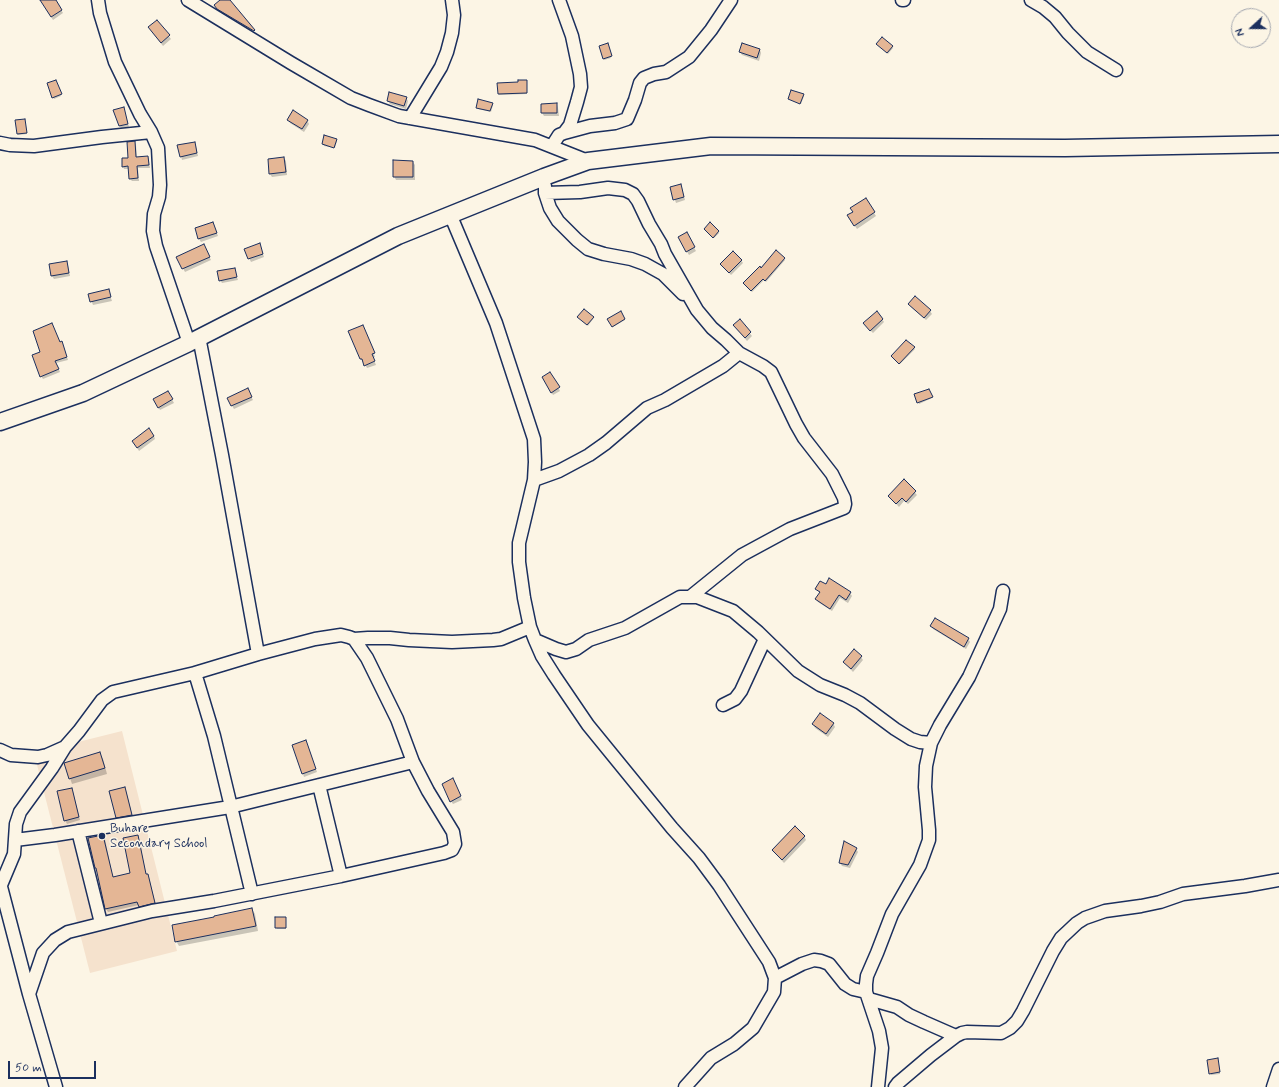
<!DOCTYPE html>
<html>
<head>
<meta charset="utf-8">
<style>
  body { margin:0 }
  #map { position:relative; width:1279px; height:1087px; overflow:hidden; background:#fcf5e5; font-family:Mynerve,sans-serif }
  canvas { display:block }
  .north { position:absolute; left:1231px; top:8px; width:40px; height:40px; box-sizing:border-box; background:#fcf5e5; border:1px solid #a2a6af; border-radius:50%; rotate:249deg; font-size:11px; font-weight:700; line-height:16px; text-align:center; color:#1b2f5e }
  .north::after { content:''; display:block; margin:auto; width:14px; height:18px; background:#1b2f5e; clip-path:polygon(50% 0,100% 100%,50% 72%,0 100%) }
  .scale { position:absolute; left:8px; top:1061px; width:88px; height:18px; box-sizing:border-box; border:2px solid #1b2f5e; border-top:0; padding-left:5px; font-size:12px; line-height:14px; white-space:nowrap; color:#1b2f5e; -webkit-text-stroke:3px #fcf5e5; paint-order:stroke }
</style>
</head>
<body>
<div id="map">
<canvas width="1279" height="1087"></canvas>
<div class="north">N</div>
<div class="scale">50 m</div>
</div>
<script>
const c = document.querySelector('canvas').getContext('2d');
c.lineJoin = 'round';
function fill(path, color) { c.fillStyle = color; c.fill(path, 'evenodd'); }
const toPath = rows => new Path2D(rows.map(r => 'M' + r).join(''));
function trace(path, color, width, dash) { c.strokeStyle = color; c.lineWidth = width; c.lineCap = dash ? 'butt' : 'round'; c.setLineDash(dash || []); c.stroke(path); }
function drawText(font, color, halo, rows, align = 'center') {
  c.font = font + ' Mynerve,sans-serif'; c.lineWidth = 3; c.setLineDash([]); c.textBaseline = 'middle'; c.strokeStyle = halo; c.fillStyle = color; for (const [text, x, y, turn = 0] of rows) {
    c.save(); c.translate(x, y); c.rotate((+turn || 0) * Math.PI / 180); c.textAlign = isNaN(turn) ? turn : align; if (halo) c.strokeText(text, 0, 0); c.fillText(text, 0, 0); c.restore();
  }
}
const built = toPath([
  [122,731,177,951,90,973,34,753]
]);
const shadow = toPath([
  [44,0,55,0,63,13,53,20,42,2],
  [222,0,228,0,255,34,220,12,217,8],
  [157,21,171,39,163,46,149,28],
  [878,45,892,47,893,48,888,54],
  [608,46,611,58,604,60,604,58],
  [760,50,761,53,759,61,742,55,740,52],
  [56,82,61,96,54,99,53,97],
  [527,82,527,94,499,95,499,94,519,83],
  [803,95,804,96,801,104,789,99],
  [406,98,408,101,406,109,390,104,388,101],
  [492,104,493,105,491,112,478,109,477,107],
  [557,104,558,108,559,116,544,116,542,113],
  [125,112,129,127,121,129,120,126],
  [288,120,307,120,309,124,304,132,290,123],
  [25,121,27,134,18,135,18,134],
  [336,139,337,141,335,148,324,146,323,144],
  [135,142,136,145,137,158,148,157,149,160,150,168,138,168,139,181,132,181,130,179,130,169,124,169,123,166,129,159],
  [194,143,196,146,198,156,182,160,181,156],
  [284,158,286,161,287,175,272,177,270,174,269,160],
  [413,162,415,165,415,180,396,180,394,176],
  [671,188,682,188,685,200,676,203],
  [865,199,876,216,857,229,848,216,854,212],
  [213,223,218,236,201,242,199,239],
  [710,224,719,233,714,238,706,230],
  [686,233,696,251,689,255,679,238],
  [261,248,264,257,251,262,249,258],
  [205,249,211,260,185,272,177,257],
  [776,251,785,260,766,282,764,280,752,292,745,285],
  [741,260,743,263,731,275,721,264],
  [66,262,68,265,70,276,54,279,52,276],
  [234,269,238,280,222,283,220,280],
  [108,290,112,301,93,305,89,295],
  [909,304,930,311,932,314,926,320,911,307],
  [620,312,625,320,613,327,609,319],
  [877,312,884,322,873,333,866,326],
  [579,318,593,318,593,319,588,326],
  [740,321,752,336,747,341,734,326],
  [364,329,375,357,373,358,376,365,367,368,364,362,363,362,361,359],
  [62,342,68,360,56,363,60,372,43,379,41,376,60,343],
  [914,348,915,349,900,364,893,357],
  [550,373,560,391,553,395,543,378],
  [929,390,932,398,919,404,915,395],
  [168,392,174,403,160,410,154,400],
  [249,393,253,400,234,409,228,399],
  [154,436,155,439,139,451,135,444],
  [904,481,917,495,908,504,904,501,899,507,889,496],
  [830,580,850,593,852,596,848,603,840,598,832,611,818,602,816,599,820,593,816,589,826,585],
  [931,626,968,639,970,642,966,649,933,629],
  [854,651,861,657,863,660,853,672,844,662],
  [833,723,835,727,828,737,815,728,813,724],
  [306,741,317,772,304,777,303,774],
  [100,754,103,759,107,774,72,784,70,778],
  [454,783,462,800,453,804,451,801],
  [71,789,73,792,80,820,67,824,65,820],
  [126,791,133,818,119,821,117,817],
  [103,836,105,839,113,878,131,874,138,836,139,839,146,875,149,878,156,906,141,909,139,905,108,912,106,909],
  [804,836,806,840,784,863,773,851],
  [856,849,858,852,850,868,842,866,840,863],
  [252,909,255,914,258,931,179,946,176,941],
  [286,918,286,929,277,929,276,927],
  [1208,1061,1218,1061,1220,1074,1211,1075]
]);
const building = toPath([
  [40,0,56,0,62,10,51,17,40,0],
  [220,0,230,0,255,30,254,31,217,9,214,5,220,0],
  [157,20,170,35,161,43,148,27,157,20],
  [882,37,893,46,887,53,876,44,882,37],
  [608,43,612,56,603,59,599,46,608,43],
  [742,43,760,49,757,58,739,52,742,43],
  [56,80,62,94,52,98,47,83,56,80],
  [518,80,527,80,527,93,498,94,497,83,518,82,518,80],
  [791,90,804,94,800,104,788,99,791,90],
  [389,92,407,97,404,106,387,101,389,92],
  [478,99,493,103,490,111,476,108,478,99],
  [557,103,557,113,541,113,541,104,557,103],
  [124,107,128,124,119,126,113,110,124,107],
  [293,110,308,120,302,129,287,120,293,110],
  [25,119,27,133,17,134,15,120,25,119],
  [324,135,337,139,334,148,322,144,324,135],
  [135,141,136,157,148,156,149,165,137,166,138,178,129,179,128,166,122,167,122,158,128,158,127,142,135,141],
  [195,142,197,153,180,157,177,145,195,142],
  [284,157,286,172,269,174,268,159,284,157],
  [393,160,413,161,413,177,393,177,393,160],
  [681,184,684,197,673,200,670,187,681,184],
  [866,198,875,212,854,226,847,215,853,212,850,208,866,198],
  [213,222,217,233,198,239,195,228,213,222],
  [710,222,719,231,713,238,704,229,710,222],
  [687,232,695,247,686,252,678,237,687,232],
  [260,243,263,254,248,259,244,249,260,243],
  [204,244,210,257,182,269,176,257,204,244],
  [776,250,785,258,765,281,763,279,751,291,743,283,760,266,761,268,776,250],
  [733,251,742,260,729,273,720,264,733,251],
  [67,261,69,273,51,276,49,264,67,261],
  [235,268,237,277,219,281,217,271,235,268],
  [109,289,111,297,90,302,88,294,109,289],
  [915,296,931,310,924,318,908,304,915,296],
  [584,309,594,317,587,325,577,317,584,309],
  [621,311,625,319,612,327,607,319,621,311],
  [877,311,883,319,870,331,863,323,877,311],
  [740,319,751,332,745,338,733,325,740,319],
  [52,323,60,342,62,341,67,357,55,361,59,369,40,377,32,355,40,352,33,331,52,323],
  [363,325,375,353,372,354,375,361,364,366,362,359,360,359,348,331,363,325],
  [906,340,915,347,899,364,891,356,906,340],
  [550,372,560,387,551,393,542,377,550,372],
  [248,388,252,397,231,406,227,398,248,388],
  [929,389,933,397,917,403,914,394,929,389],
  [168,391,173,399,158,408,153,399,168,391],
  [149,428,154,436,137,448,132,441,149,428],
  [904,479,916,491,906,502,902,498,896,504,888,496,904,479],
  [829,578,851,592,846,600,839,595,830,609,815,599,820,592,815,589,820,581,826,584,829,578],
  [935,618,969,638,964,647,930,626,935,618],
  [854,649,862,656,851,669,843,662,854,649],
  [820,713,834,723,826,734,812,724,820,713],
  [306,740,316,769,302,774,292,745,306,740],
  [100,752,105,768,69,779,64,763,100,752],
  [453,778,461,796,450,802,442,784,453,778],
  [125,787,132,815,116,818,109,791,125,787],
  [72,788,79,817,64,821,57,791,72,788],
  [795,826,805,836,782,860,772,850,795,826],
  [103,835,113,877,130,873,123,838,138,835,146,874,148,874,155,903,139,907,137,902,105,909,96,868,95,868,88,838,103,835],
  [844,841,857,848,848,865,839,863,844,841],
  [252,908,256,926,175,942,172,925,214,917,214,916,252,908],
  [275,917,286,917,286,928,275,928,275,917],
  [1218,1058,1220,1072,1209,1074,1207,1060,1218,1058]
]);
const minor = toPath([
  [98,0,100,13,115,62,140,114,151,132,158,148,160,185,159,197,154,214,153,231,156,246,189,343],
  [188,0,291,63,351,98,369,105,399,116,535,140,588,161],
  [559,0,572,36,580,74,581,87,577,102,570,125,564,133],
  [902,0,904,0],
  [1031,0,1043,7,1055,17,1068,33,1087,52,1116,70],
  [410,118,441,67,447,52,452,33,454,15,452,0],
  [0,143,10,145,34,146,102,137,151,132],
  [552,146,559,135,564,133,590,126,615,123,627,119,635,100,640,83,644,78,654,74,666,72,689,57,711,30,731,0],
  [545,186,545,193,550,208,558,221,577,240,588,249,604,254,631,259,645,264,663,274,683,294],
  [545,193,580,192,608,188,625,190,633,194,638,201,649,224,661,244,665,254,697,310,712,328,726,340,739,353,763,366,771,372,796,424,804,438,832,474,844,498,845,504,844,508,790,529,742,555,690,597],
  [450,214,496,323,534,439,535,462,534,480,519,543,519,562,524,598,530,627,535,640,542,656,554,675,588,725,672,828,699,858,719,885,769,962,775,978,774,992,753,1028,734,1044,711,1058,685,1087],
  [199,337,222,455,258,654],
  [534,480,559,471,589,455,606,443,647,408,665,400,723,366,739,353],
  [354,639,368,638,390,638,409,640,452,642,493,640,501,639,530,627],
  [535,640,556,649,566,652,576,649,589,640,625,628,680,597,697,597,733,611,758,632,798,671,820,685,845,695,860,703,895,729,911,739,920,742,931,743],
  [195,673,214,736,252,894],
  [723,705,735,699,741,691,765,639],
  [0,750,11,755,38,757,47,755,65,747,79,731,102,700,113,692,195,673,258,654,315,639,341,635,349,637,354,639,367,658,397,719,413,762,428,791,453,832,455,844,452,850,444,853,341,876,214,901,152,911,68,932,55,940,43,953,29,994],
  [319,785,341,876],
  [78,831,101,923],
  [15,840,55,835,230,807,413,762],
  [0,883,29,994,56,1087],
  [1,885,14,854,16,824,20,812,52,768,65,747],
  [775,978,802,964,814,960,821,961,829,964,845,984,853,989,866,992],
  [869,999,897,1007,909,1015,924,1022,956,1036],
  [878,1087,882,1048,879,1031,866,992,866,984,867,976,877,953,892,914,920,865,929,840,929,830,925,787,926,766,931,743,940,725,969,677,1000,609,1003,591],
  [895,1087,898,1083,931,1055,956,1036,962,1033,967,1032,1001,1033,1010,1028,1017,1021,1023,1011,1053,951,1061,938,1077,923,1085,918,1105,911,1141,906,1160,902,1183,894,1245,886,1279,880],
  [1273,1087,1279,1069]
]);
const major = toPath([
  [0,422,83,393,189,343,398,236,544,177,588,161,711,146,1065,148,1279,144]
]);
const markers = [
  [102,836,4,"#1b2f5e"]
];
const poiNames = [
  ["Buhare",110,829],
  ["Secondary School",110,844]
];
fill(built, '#f5e2cd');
fill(shadow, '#0003');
fill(building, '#e4b695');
trace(building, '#1b2f5e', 1);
trace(minor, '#1b2f5e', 15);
trace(major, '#1b2f5e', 19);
trace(minor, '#fcf5e5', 12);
trace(major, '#fcf5e5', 16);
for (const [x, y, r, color] of markers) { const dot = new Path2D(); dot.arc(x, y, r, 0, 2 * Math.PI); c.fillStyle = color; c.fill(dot); trace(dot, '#fcf5e5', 1.5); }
drawText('13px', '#1b2f5e', '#fcf5e5', poiNames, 'left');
</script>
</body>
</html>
